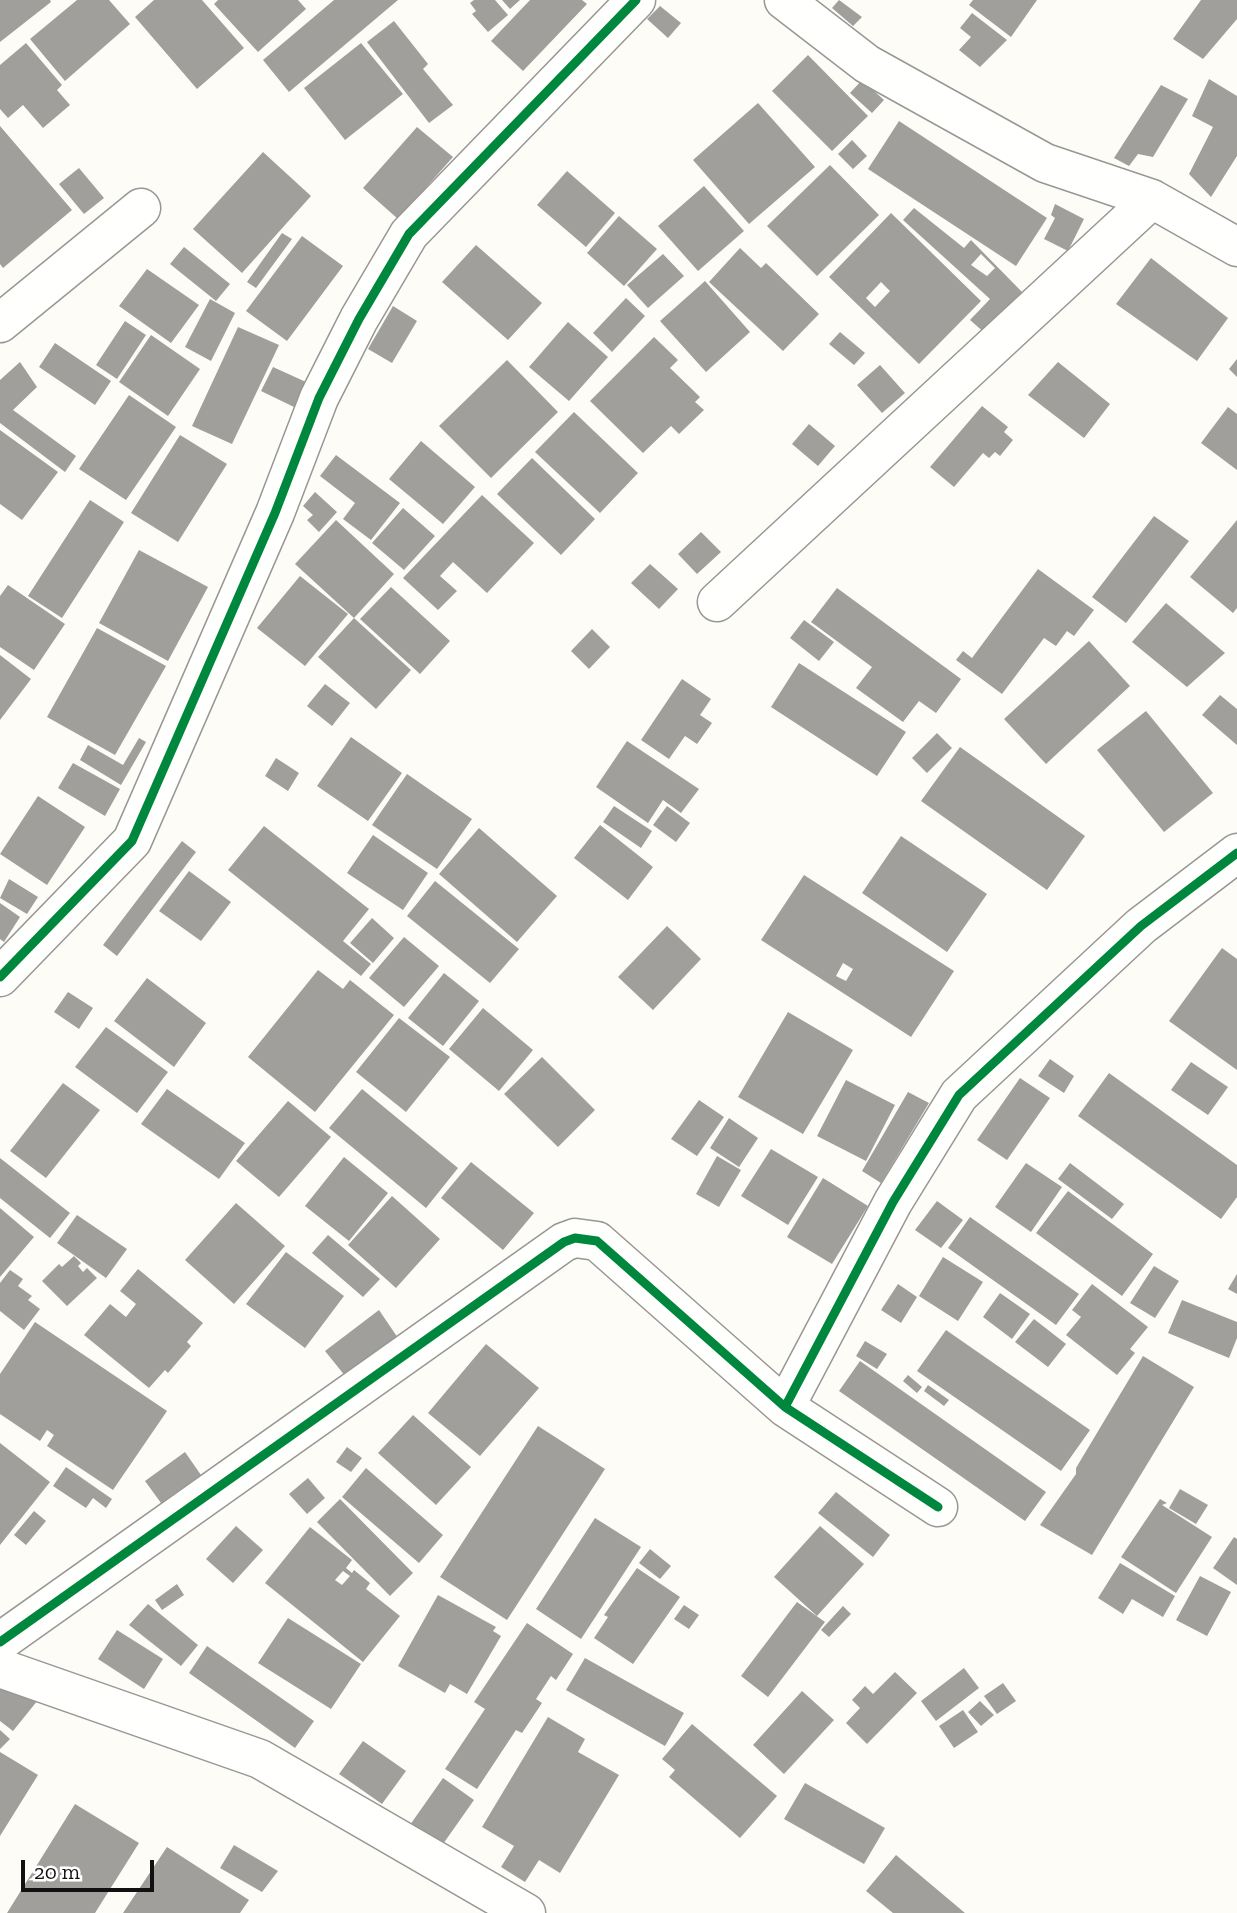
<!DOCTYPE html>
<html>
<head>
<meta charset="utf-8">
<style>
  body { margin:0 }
  #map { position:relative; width:1237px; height:1913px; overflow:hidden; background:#fdfcf7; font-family:"Zilla Slab",serif }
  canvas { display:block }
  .scale { position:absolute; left:21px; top:1860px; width:133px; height:32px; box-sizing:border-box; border:4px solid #111; border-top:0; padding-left:9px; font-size:21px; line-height:24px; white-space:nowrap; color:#111; -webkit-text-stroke:5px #fff; paint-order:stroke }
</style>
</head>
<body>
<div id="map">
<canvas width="1237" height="1913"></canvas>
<div class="scale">20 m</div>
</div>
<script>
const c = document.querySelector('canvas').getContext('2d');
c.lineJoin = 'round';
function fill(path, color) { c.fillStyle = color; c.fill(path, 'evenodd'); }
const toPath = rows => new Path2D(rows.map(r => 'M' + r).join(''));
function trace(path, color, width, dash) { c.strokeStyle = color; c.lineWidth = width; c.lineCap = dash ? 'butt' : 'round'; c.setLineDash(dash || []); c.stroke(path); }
const building = toPath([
  [0,0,50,0,51,2,0,42],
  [77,0,109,0,130,24,65,81,30,39],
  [154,0,202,0,244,48,197,89,135,17],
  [218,0,298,0,306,9,258,52,214,4],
  [334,0,398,0,289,92,263,60],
  [474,0,495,0,508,15,488,32,472,14,476,11,470,3],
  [502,0,520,0,510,9],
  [530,0,582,0,587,4,523,71,491,41],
  [839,0,862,17,853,26,832,8],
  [973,0,1037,0,1011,37,969,5],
  [1201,0,1237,0,1237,19,1203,59,1173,39],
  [660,6,681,23,668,38,647,19],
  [972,13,1007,40,980,67,959,50,971,37,960,28],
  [394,21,428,64,423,69,453,105,429,123,367,42],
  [26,43,62,85,57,90,70,105,43,128,23,105,8,118,0,109,0,65],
  [361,43,403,94,345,140,304,88],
  [808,55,868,116,832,151,772,91],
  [1209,79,1237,96,1237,156,1211,197,1189,174,1213,127,1192,116],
  [862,80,884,100,872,113,850,93],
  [1161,85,1188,99,1153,157,1138,154,1129,166,1114,158],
  [758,103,815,167,749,224,693,160],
  [899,121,1047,218,1016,266,868,169],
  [0,126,72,210,3,268,0,264],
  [417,127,453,157,398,219,363,188],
  [852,140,867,156,853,169,838,154],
  [263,152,311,196,242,273,193,229],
  [830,165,879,215,817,276,767,226],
  [79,168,104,198,84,214,59,184],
  [567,171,615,213,586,247,537,205],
  [704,186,744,231,698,271,658,226],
  [1055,204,1084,219,1068,251,1044,239,1055,218,1051,215],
  [914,208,964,248,971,240,1024,294,986,334,970,320,990,299,903,220],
  [981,254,995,268,987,276,971,265],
  [891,213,981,301,919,364,829,277],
  [881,282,890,291,875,307,866,298],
  [619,216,657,249,624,286,587,253],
  [282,233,292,239,256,288,247,282],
  [302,236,343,266,287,341,246,311],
  [476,245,542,303,508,340,442,282],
  [184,247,230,284,216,301,170,264],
  [740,248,761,268,766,263,819,314,783,351,709,282],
  [663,254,684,276,648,308,627,285],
  [1151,258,1228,318,1197,361,1116,304],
  [147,269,199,305,171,343,119,306],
  [705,281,750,332,706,372,660,321],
  [626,298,645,316,612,352,593,333],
  [210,299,235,313,211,361,185,347],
  [393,306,417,321,392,363,368,349],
  [125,321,146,335,117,379,96,365],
  [568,322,608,357,569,401,529,367],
  [238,327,279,345,232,444,192,426],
  [840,332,865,353,854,365,829,344],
  [151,335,200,369,168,416,119,382],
  [654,337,678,360,670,368,700,397,695,402,704,410,679,434,671,426,643,453,590,401],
  [55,343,111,381,95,405,39,367],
  [1237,359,1237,377,1229,369],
  [507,360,558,412,491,478,439,426],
  [20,362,37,387,13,410,76,456,65,472,0,423,0,380],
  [1058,362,1110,404,1084,438,1028,395],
  [880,365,905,393,882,413,857,385],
  [273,367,306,382,294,407,261,391],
  [129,395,176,427,126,500,79,469],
  [982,406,1008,427,1004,432,1013,440,1000,456,995,452,989,458,983,453,954,487,930,467],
  [1228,407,1237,414,1237,470,1201,443],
  [574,412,638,473,600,513,535,452],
  [809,424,835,446,818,466,792,444],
  [0,430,58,472,22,520,0,504],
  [180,435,227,464,178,542,131,513],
  [421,441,475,487,443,524,389,479],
  [336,455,400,503,371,540,343,519,355,503,320,476],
  [532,458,595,519,561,555,497,494],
  [315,492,337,512,319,532,307,520,313,515,303,506],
  [482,495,534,543,487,593,453,562,440,576,457,591,438,610,403,578],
  [90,500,124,522,62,618,28,596],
  [403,508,435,536,404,570,372,543],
  [1154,516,1189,541,1126,623,1092,597],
  [336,520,394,574,354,618,295,564],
  [1237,520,1237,608,1233,613,1190,577],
  [701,532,721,552,697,574,678,554],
  [139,550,208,587,168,661,99,623],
  [650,564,678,589,659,609,631,583],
  [1038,569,1094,610,1074,636,1067,631,1056,646,1044,638,1002,694,956,660,963,651,972,658],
  [300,576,348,614,305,666,257,628],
  [8,585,65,624,34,670,0,647,0,596],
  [391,587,450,641,420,674,360,619],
  [837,588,961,679,936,713,919,701,903,722,856,688,872,667,811,622],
  [1166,603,1225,653,1187,687,1132,642],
  [354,618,411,670,376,709,318,657],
  [804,620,834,642,819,661,790,638],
  [97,628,166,666,115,755,47,717],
  [592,629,610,647,589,669,571,651],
  [1089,641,1130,686,1046,764,1004,719],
  [0,655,31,679,0,720],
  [799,663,906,732,877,776,771,707],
  [682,679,711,699,700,715,712,723,697,744,685,736,669,759,641,740],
  [325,684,350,703,332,726,307,706],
  [1220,695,1237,709,1237,745,1202,715],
  [1146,711,1213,793,1164,832,1097,750],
  [937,733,952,748,927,773,912,758],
  [351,737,402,773,368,821,317,786],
  [139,738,146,742,121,785,80,760,88,745,123,765],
  [627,741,699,789,681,813,663,800,648,823,596,787],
  [960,747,1085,836,1047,890,921,801],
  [276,758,299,773,288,791,265,776],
  [73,763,120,789,105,816,58,788],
  [407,774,472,819,437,869,372,825],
  [38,796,85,827,47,885,0,854],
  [614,806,652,831,641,848,603,822],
  [667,806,690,823,676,842,653,825],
  [600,825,653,867,628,900,574,858],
  [264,826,369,909,343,941,371,964,361,976,228,870],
  [479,828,557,896,517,942,439,874],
  [373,835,428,873,403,910,347,873],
  [901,836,987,894,947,952,862,893],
  [182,841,196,852,117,956,103,945],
  [189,871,231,902,201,941,159,911],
  [804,875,954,971,911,1037,761,940],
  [843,963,853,969,846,981,836,976],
  [9,879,38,897,27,914,0,898],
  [435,881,519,949,490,983,407,916],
  [0,903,20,917,4,942,0,939],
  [372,918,394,938,373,963,350,943],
  [667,926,701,959,653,1010,618,977],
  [404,937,439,966,404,1007,369,978],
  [1222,948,1237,959,1237,1070,1169,1021],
  [318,970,343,989,350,980,394,1015,315,1112,248,1057],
  [444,973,479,1001,443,1046,408,1018],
  [147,978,206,1023,174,1067,114,1021],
  [68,992,93,1008,79,1029,54,1012],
  [483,1008,533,1050,499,1091,449,1049],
  [788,1012,853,1050,803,1134,738,1097],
  [399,1018,450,1057,406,1112,356,1072],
  [106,1027,168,1072,137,1113,75,1067],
  [542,1057,595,1110,558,1147,504,1094],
  [1050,1059,1074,1076,1064,1093,1038,1076],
  [1191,1062,1228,1087,1208,1115,1171,1090],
  [1109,1073,1237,1165,1237,1197,1221,1219,1078,1116],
  [1020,1078,1050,1098,1007,1160,977,1140],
  [846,1080,895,1105,866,1161,817,1136],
  [63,1083,100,1110,46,1178,10,1151],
  [167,1089,245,1143,219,1179,141,1124],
  [362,1089,458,1168,426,1208,329,1128],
  [908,1092,929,1103,881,1183,862,1171],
  [699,1100,724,1117,697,1156,671,1139],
  [288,1101,331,1137,279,1197,236,1161],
  [729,1118,758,1138,739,1167,710,1148],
  [771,1149,818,1177,788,1225,741,1196],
  [717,1156,741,1170,719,1207,696,1194],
  [344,1157,388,1193,349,1241,305,1206],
  [0,1158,70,1213,50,1238,0,1198],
  [471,1162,534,1213,503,1250,441,1198],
  [1026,1163,1062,1187,1031,1232,995,1207],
  [1070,1163,1124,1204,1112,1219,1058,1179],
  [823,1178,868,1206,832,1264,787,1237],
  [1068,1191,1153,1254,1122,1296,1036,1233],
  [392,1196,440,1239,396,1288,348,1245],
  [937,1201,963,1220,941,1248,915,1230],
  [236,1203,285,1246,234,1304,185,1260],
  [0,1208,34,1237,0,1277],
  [77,1215,127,1249,106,1278,57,1243],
  [970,1217,1079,1294,1056,1325,948,1248],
  [328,1235,380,1279,363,1297,312,1253],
  [286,1252,344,1296,305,1348,246,1304],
  [74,1256,81,1263,78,1266,83,1272,87,1268,97,1278,67,1306,42,1281,59,1264,62,1267],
  [943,1257,983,1282,958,1321,919,1296],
  [1154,1266,1179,1281,1155,1318,1130,1303],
  [138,1269,203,1323,187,1342,191,1346,168,1373,165,1370,149,1388,84,1335,110,1304,126,1317,136,1304,120,1291],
  [10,1270,23,1279,18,1286,32,1296,28,1300,40,1309,24,1330,0,1311,0,1283],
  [1237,1274,1237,1294,1228,1289],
  [898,1284,917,1297,901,1323,881,1310],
  [1092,1284,1148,1327,1130,1349,1135,1353,1117,1375,1066,1335,1081,1317,1072,1310],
  [1000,1293,1030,1314,1012,1339,983,1317],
  [1182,1300,1237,1322,1237,1338,1229,1358,1168,1333],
  [379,1310,398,1338,346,1377,325,1351],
  [1034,1319,1066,1344,1048,1367,1015,1342],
  [35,1322,167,1411,113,1490,47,1446,54,1435,47,1430,40,1441,0,1414,0,1374],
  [946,1330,1090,1430,1061,1471,917,1371],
  [865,1341,887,1354,877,1369,856,1356],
  [486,1344,539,1388,480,1456,428,1413],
  [1143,1356,1194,1387,1092,1555,1040,1525,1076,1474,1076,1468],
  [860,1361,1046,1492,1025,1521,839,1391],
  [908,1375,922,1387,917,1393,903,1381],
  [928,1385,949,1400,944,1406,924,1391],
  [413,1415,471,1467,436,1505,378,1453],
  [538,1426,605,1469,507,1620,440,1577],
  [0,1443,50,1482,0,1545],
  [347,1447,362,1458,351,1472,336,1462],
  [185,1452,201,1475,161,1503,145,1481],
  [66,1467,112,1499,106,1508,93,1498,86,1508,53,1486],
  [366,1468,443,1535,419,1563,342,1497],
  [308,1478,325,1498,307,1514,289,1494],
  [1180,1489,1208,1505,1196,1524,1169,1508],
  [836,1492,890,1535,873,1557,818,1513],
  [340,1499,413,1573,390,1596,317,1522],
  [1160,1499,1167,1503,1162,1505,1212,1537,1176,1593,1121,1557],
  [34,1511,46,1521,26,1545,14,1535],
  [595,1518,641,1547,581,1639,536,1609],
  [236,1526,263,1550,233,1583,206,1559],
  [820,1526,864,1564,817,1616,774,1577],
  [310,1527,352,1560,346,1568,352,1573,354,1570,370,1583,366,1589,400,1616,363,1662,265,1583],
  [343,1571,350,1576,342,1585,335,1580],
  [1234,1537,1237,1539,1237,1585,1213,1568],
  [650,1549,671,1566,660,1579,639,1563],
  [1120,1563,1175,1596,1163,1617,1132,1599,1123,1614,1098,1598],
  [637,1568,680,1597,633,1664,594,1638,608,1617,604,1615],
  [1200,1576,1231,1592,1207,1636,1176,1620],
  [177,1584,184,1595,162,1610,155,1600],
  [438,1595,496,1627,493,1631,501,1636,467,1694,450,1684,445,1693,398,1666],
  [797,1602,825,1622,768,1697,741,1676],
  [148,1604,198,1645,181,1666,129,1625],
  [684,1605,699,1615,689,1629,674,1619],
  [843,1606,851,1614,829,1637,821,1630],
  [288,1618,361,1664,331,1709,258,1663],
  [527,1623,573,1654,556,1680,551,1676,536,1699,542,1703,522,1733,516,1730,477,1789,445,1769,485,1709,474,1702],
  [117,1630,163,1659,144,1689,98,1659],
  [207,1646,314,1721,295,1748,189,1673],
  [585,1658,684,1713,665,1746,566,1690],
  [964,1668,979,1688,936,1721,921,1701],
  [895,1672,917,1693,867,1744,846,1723,860,1708,852,1700,865,1686,873,1694],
  [0,1683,38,1700,13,1731,0,1721],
  [1003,1683,1016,1701,997,1714,984,1696],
  [802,1691,834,1720,784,1774,753,1745],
  [980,1701,994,1715,981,1726,968,1712],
  [963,1710,978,1732,954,1748,939,1726],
  [548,1717,585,1739,578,1752,619,1775,560,1873,539,1860,525,1882,501,1867,514,1846,482,1827],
  [692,1724,777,1796,740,1838,669,1777,675,1770,662,1759],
  [0,1730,10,1739,0,1749],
  [363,1741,406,1771,382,1804,339,1774],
  [0,1752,38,1775,0,1836],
  [443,1778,474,1800,436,1854,405,1832],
  [805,1783,885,1828,864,1864,784,1819],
  [75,1804,139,1843,95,1913,7,1913],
  [234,1845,278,1871,262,1892,220,1868],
  [167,1847,249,1900,240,1913,123,1913],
  [896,1855,965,1913,893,1913,866,1891]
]);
const street = toPath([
  [784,0,867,64,1045,163,1152,199,1237,247],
  [0,323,141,208],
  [717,602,1152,199],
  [0,977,132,841,275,513,319,398,359,319,409,234,636,0],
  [785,1407,893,1202,959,1095,1141,926,1237,853],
  [0,1642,564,1242,575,1238,597,1241,785,1407,938,1507],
  [0,1668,260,1759,526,1913]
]);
const cycleway = toPath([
  [0,977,132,841,275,513,319,398,359,319,409,234,636,0],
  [785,1407,893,1202,959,1095,1141,926,1237,853],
  [0,1642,564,1242,575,1238,597,1241,785,1407,938,1507]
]);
fill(building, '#a19f9c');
trace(street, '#979795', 41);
trace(street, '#fffffe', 38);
trace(cycleway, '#00873e', 9);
</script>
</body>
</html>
